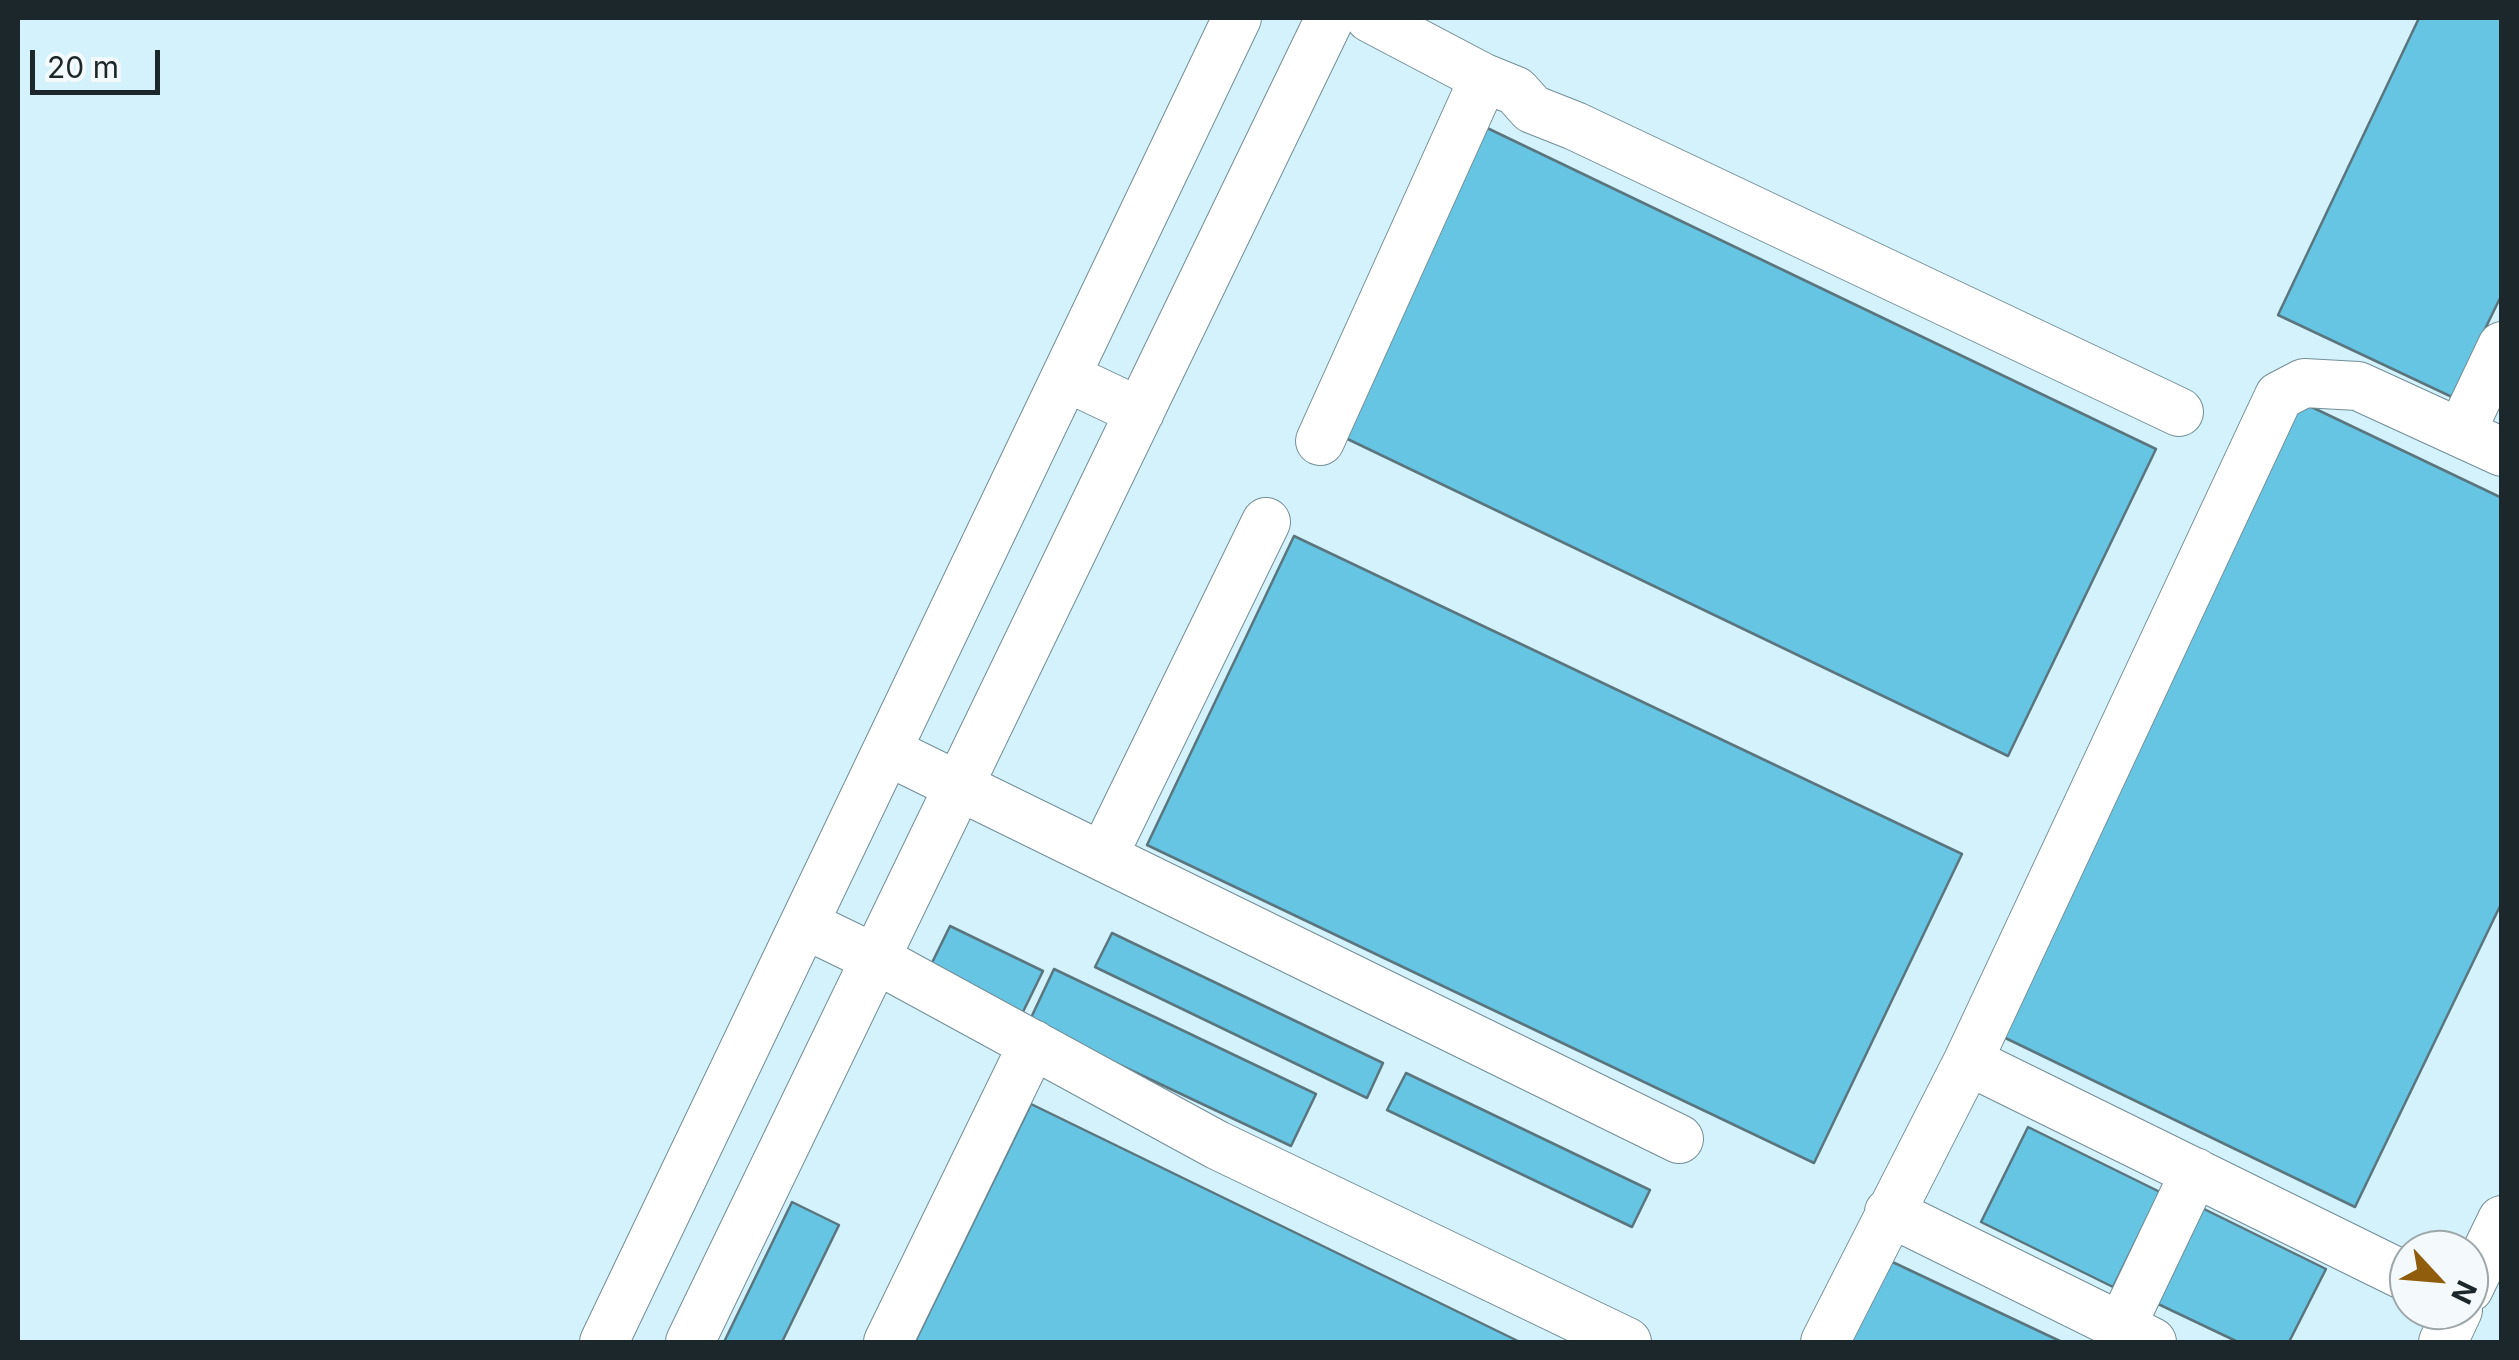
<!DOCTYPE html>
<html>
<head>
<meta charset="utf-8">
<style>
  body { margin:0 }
  #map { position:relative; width:2519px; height:1360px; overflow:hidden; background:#d4f2fc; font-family:Inter,sans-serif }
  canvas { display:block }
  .frame { position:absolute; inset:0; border:20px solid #1b272a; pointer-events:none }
  .north { position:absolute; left:2389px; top:1230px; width:100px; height:100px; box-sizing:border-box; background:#f4fafc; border:2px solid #9da6a8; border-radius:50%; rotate:116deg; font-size:28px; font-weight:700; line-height:40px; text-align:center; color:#1b272a }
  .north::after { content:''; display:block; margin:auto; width:35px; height:45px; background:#905d0d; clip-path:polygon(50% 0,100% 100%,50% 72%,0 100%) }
  .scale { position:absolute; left:30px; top:50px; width:130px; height:45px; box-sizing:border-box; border:5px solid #1b272a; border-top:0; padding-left:12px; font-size:30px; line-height:35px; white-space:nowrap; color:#1b272a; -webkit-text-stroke:8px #f4fafc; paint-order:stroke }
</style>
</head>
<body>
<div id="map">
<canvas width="2519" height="1360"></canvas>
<div class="frame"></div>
<div class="north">N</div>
<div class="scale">20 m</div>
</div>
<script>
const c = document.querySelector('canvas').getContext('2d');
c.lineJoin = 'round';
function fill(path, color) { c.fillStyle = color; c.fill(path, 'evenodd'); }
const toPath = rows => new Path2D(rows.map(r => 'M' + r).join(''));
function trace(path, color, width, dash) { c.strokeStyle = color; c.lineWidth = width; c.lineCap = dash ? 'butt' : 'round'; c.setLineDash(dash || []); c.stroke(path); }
const building = toPath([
  [2419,18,2502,18,2502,294,2452,397,2278,315,2419,18],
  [1483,126,2156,449,2008,756,1335,433,1483,126],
  [2299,401,2502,498,2502,902,2355,1207,1995,1033,2299,401],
  [1294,536,1962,854,1814,1163,1147,845,1294,536],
  [950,926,1043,971,1019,1020,926,975,950,926],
  [1112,933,1383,1063,1367,1098,1095,967,1112,933],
  [1054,969,1316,1094,1291,1146,1029,1022,1054,969],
  [1406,1073,1650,1190,1632,1227,1387,1110,1406,1073],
  [1031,1104,1520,1342,915,1342,1031,1104],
  [2028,1127,2160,1192,2113,1287,1981,1222,2028,1127],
  [792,1202,839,1225,782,1342,724,1342,792,1202],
  [2202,1208,2326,1269,2289,1342,2238,1342,2156,1303,2202,1208],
  [1884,1258,2062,1342,1844,1342,1884,1258]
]);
const minor = toPath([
  [1370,18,1484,78,1516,91,1532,109,1575,126,2179,412],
  [1066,377,1140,412],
  [2461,432,2502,346],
  [1320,441,1484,78],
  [887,751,1679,1139],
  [1103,856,1266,522],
  [804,924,876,959,1217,1145,1627,1342],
  [1968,1061,2409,1278],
  [1889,1212,2152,1342],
  [2469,1288,2502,1220],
  [2121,1327,2195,1172],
  [604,1342,1237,18],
  [690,1342,1330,18],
  [888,1342,1033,1044],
  [1825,1342,1968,1061,2279,396,2304,383,2358,386,2502,452],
  [2443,1342,2458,1310]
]);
fill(building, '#66c5e2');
trace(building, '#5a757e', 2.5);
trace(minor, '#728e97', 50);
trace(minor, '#fff', 48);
</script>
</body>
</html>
